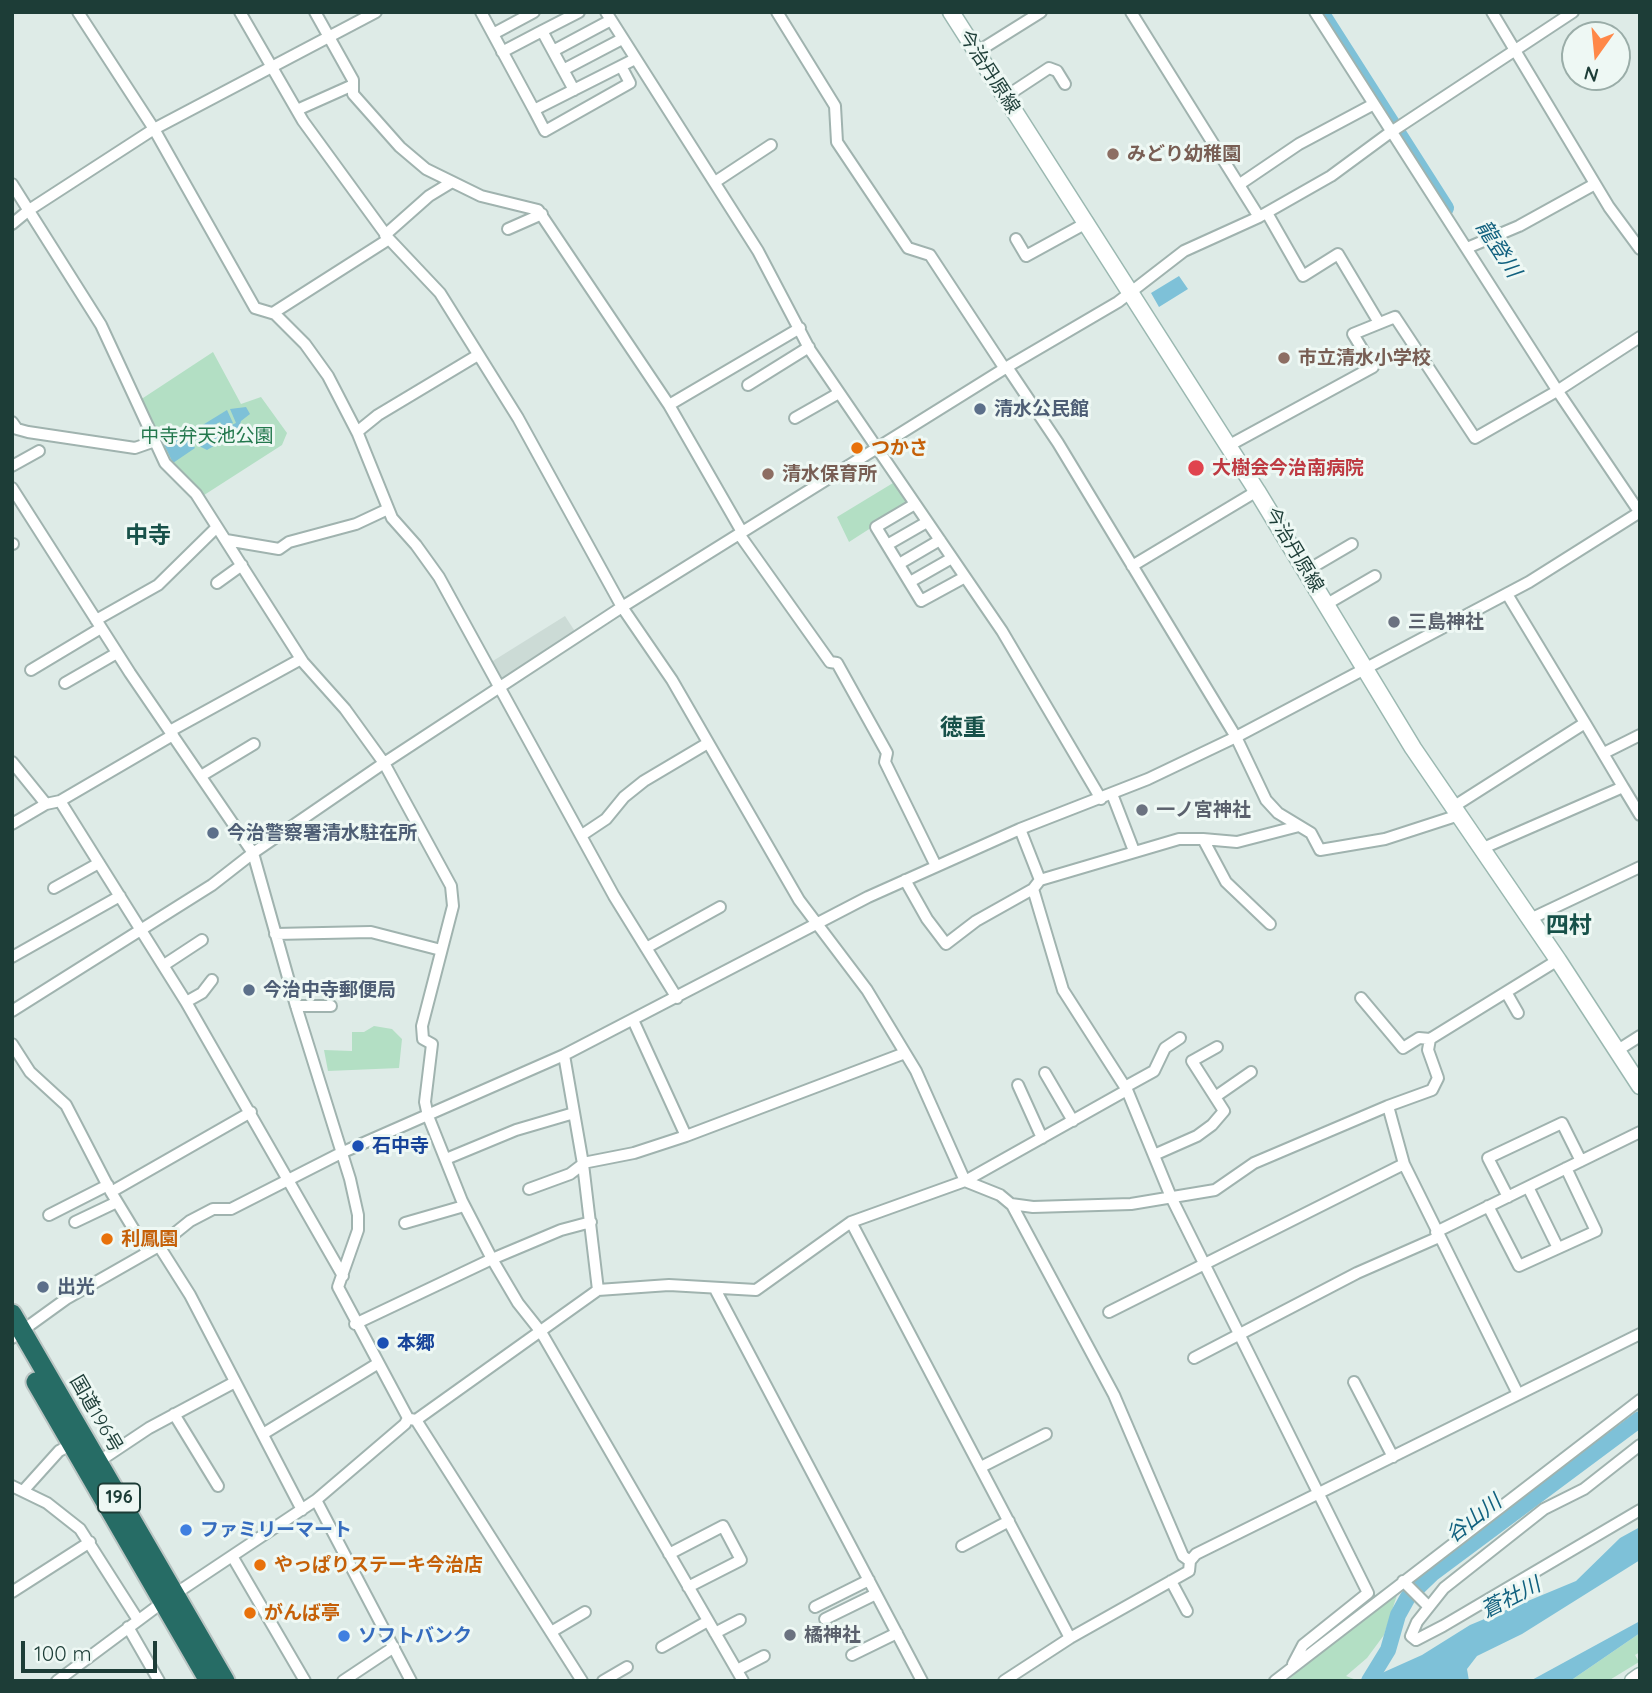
<!DOCTYPE html>
<html>
<head>
<meta charset="utf-8">
<style>
  body { margin:0 }
  #map { position:relative; width:1652px; height:1693px; overflow:hidden; background:#deebe7; font-family:Quicksand,sans-serif }
  canvas { display:block }
  .frame { position:absolute; inset:0; border:14px solid #1d3d37; pointer-events:none }
  .north { position:absolute; left:1561px; top:21px; width:70px; height:70px; box-sizing:border-box; background:#eef8f4; border:2px solid #9aada8; border-radius:50%; rotate:195deg; font-size:19px; font-weight:700; line-height:28px; text-align:center; color:#1d3d37 }
  .north::after { content:''; display:block; margin:auto; width:24px; height:32px; background:#ff8848; clip-path:polygon(50% 0,100% 100%,50% 72%,0 100%) }
  .scale { position:absolute; left:21px; top:1641px; width:136px; height:32px; box-sizing:border-box; border:4px solid #1d3d37; border-top:0; padding-left:9px; font-size:21px; line-height:24px; white-space:nowrap; color:#1d3d37; -webkit-text-stroke:5px #eef8f4; paint-order:stroke }
</style>
</head>
<body>
<div id="map">
<canvas width="1652" height="1693"></canvas>
<div class="frame"></div>
<div class="north">N</div>
<div class="scale">100 m</div>
</div>
<script>
const c = document.querySelector('canvas').getContext('2d');
c.lineJoin = 'round';
function fill(path, color) { c.fillStyle = color; c.fill(path, 'evenodd'); }
const toPath = rows => new Path2D(rows.map(r => 'M' + r).join(''));
function trace(path, color, width, dash) { c.strokeStyle = color; c.lineWidth = width; c.lineCap = dash ? 'butt' : 'round'; c.setLineDash(dash || []); c.stroke(path); }
function drawText(font, color, halo, rows, align = 'center') {
  c.font = font + ' Quicksand,"Noto Sans JP",sans-serif'; c.lineWidth = 6; c.setLineDash([]); c.textBaseline = 'middle'; c.strokeStyle = halo; c.fillStyle = color; for (const [text, x, y, turn = 0] of rows) {
    c.save(); c.translate(x, y); c.rotate((+turn || 0) * Math.PI / 180); c.textAlign = isNaN(turn) ? turn : align; if (halo) c.strokeText(text, 0, 0); c.fillText(text, 0, 0); c.restore();
  }
}
const built = toPath([
  [565,616,576,633,499,683,488,664]
]);
const green = toPath([
  [213,352,241,404,261,397,287,433,282,445,201,497,167,462,140,400],
  [893,483,907,501,905,506,849,542,837,517],
  [374,1026,392,1029,402,1039,399,1068,328,1071,324,1050,352,1051,352,1032,364,1032],
  [1398,1592,1384,1635,1367,1658,1346,1676,1359,1681,1287,1681,1336,1638],
  [1640,1633,1640,1652,1635,1655,1639,1662,1608,1681,1570,1681]
]);
const water = toPath([
  [1179,276,1188,289,1159,307,1151,293],
  [246,407,250,414,241,421,238,431,226,440,221,430,236,423,230,409],
  [227,410,233,423,223,427,220,422,214,425,222,441,207,450,199,446,196,439,199,438,202,444,208,442,201,434,205,431,201,426],
  [183,430,195,448,173,463,162,440],
  [1640,1527,1640,1560,1522,1634,1477,1656,1467,1669,1469,1681,1364,1681,1422,1655,1470,1625,1576,1581,1620,1538],
  [1640,1621,1640,1633,1570,1681,1530,1681]
]);
const river = toPath([
  [1321,12,1446,208],
  [1369,1681,1388,1650,1398,1615,1408,1597,1433,1573,1640,1419]
]);
const street = toPath([
  [78,12,154,129,255,308,275,314,305,344,328,376,358,434,392,518,416,545,439,577,614,896,677,998],
  [240,12,303,121,389,239,440,293,518,418,622,607,672,680,799,900,867,990,916,1071,965,1181,1000,1195,1012,1205,1114,1395,1183,1556,1190,1561],
  [315,12,353,80,353,94,400,147,426,169,481,196,538,210,669,405,742,532],
  [481,12,534,110,635,59],
  [606,12,758,251,810,350,1002,631,1101,799],
  [777,12,835,106,837,142,908,248,930,255,1005,369],
  [1131,12,1259,217],
  [1315,12,1559,393,1640,513],
  [1492,12,1609,207,1640,249],
  [542,31,579,12],
  [493,34,534,12],
  [553,51,611,20],
  [502,52,542,31,574,90],
  [977,52,1041,12],
  [563,70,622,39],
  [1005,97,1049,68,1057,71,1065,84],
  [297,110,353,85],
  [534,110,545,131,630,83,621,66],
  [715,182,771,145],
  [12,184,101,325,165,463,196,494,303,662,345,709,384,763,451,886,453,906,422,1026,423,1039,432,1044,425,1102,428,1116,462,1201,492,1259,518,1303,541,1332,743,1681],
  [1240,184,1299,144,1374,104],
  [1267,213,1303,276,1338,254,1378,321],
  [12,224,29,210,154,129,376,12],
  [508,229,542,214],
  [385,235,429,196,452,182],
  [1016,239,1026,256,1088,222],
  [1467,248,1519,226,1595,184],
  [273,313,389,239],
  [1007,367,1058,443,1236,737,1266,800,1278,813,1311,833,1320,850,1385,839,1459,815],
  [748,385,809,347],
  [669,405,800,328],
  [795,418,839,393],
  [12,422,17,429,28,432,135,448,155,441],
  [357,432,378,415,478,355],
  [1228,446,1373,367,1353,334,1395,317,1475,438,1557,391,1640,337],
  [12,466,39,451],
  [12,488,130,673,253,853,296,1006,350,1179,358,1215,358,1230,338,1287,408,1418],
  [915,504,876,527,921,601,965,577],
  [739,534,830,662,837,663,887,753,885,762,936,866],
  [226,540,279,549,289,542,356,524,388,509],
  [12,544,13,544],
  [887,545,927,522],
  [899,564,940,540],
  [1132,566,1257,491],
  [1306,571,1352,544],
  [910,582,952,558],
  [217,583,242,565],
  [1507,594,1585,723],
  [1327,604,1375,576],
  [96,620,158,585,217,527],
  [31,670,101,628],
  [65,683,117,653],
  [170,731,301,659],
  [1604,753,1640,735],
  [12,762,46,804],
  [201,776,254,744],
  [1623,787,1640,815],
  [1112,794,1134,851],
  [60,801,186,1002,343,1276],
  [1453,807,1585,723,1623,787,1481,849],
  [12,824,46,804,60,801,173,735],
  [1020,829,1040,880,1033,889,1063,990,1127,1090,1171,1197,1368,1593,1303,1645,1293,1664],
  [582,835,606,819,624,797,644,781,708,743],
  [1203,839,1237,842,1299,826],
  [905,880,927,919,946,944,976,921,1033,889],
  [1040,880,1179,839,1203,839,1226,882,1270,924],
  [54,888,99,863],
  [1528,920,1640,867],
  [275,934,371,932,441,950],
  [646,948,720,907],
  [12,957,120,896],
  [164,965,202,940],
  [1506,992,1518,1013],
  [1361,998,1403,1048,1419,1038,1430,1039],
  [186,1002,202,993,212,980],
  [296,1006,331,1006],
  [12,1011,212,885,253,853,384,763,622,607,1007,367,1118,302,1184,251,1259,217,1331,176,1388,134,1573,12],
  [633,1020,686,1136],
  [12,1044,30,1072,66,1105,111,1192,145,1248,159,1246,190,1295,302,1510],
  [1618,1050,1640,1036],
  [564,1055,583,1164,598,1290],
  [1045,1073,1073,1121],
  [1018,1085,1042,1138],
  [1125,1087,1154,1071,1165,1048,1180,1038],
  [1215,1097,1251,1072],
  [1154,1155,1197,1136,1212,1125,1224,1111,1192,1061,1217,1047],
  [446,1159,516,1130,574,1113],
  [583,1163,634,1153,686,1136,905,1053],
  [1528,1187,1558,1248],
  [529,1189,570,1174,583,1164],
  [111,1192,251,1112],
  [1508,1197,1488,1158,1562,1123,1581,1161],
  [1011,1204,1033,1207,1131,1204,1215,1190,1254,1163,1388,1106],
  [1488,1206,1519,1266,1596,1231,1566,1168],
  [49,1215,108,1185],
  [75,1222,117,1202],
  [851,1222,1070,1638],
  [405,1223,464,1206],
  [1436,1232,1640,1132],
  [715,1289,922,1681],
  [1109,1312,1404,1164],
  [355,1324,492,1259,561,1230,591,1222],
  [12,1338,66,1299,159,1246,190,1221,213,1209,231,1209,341,1153,564,1055,868,897,1020,829,1148,779,1236,737,1529,582,1640,512],
  [1194,1358,1357,1273,1439,1237],
  [1354,1382,1393,1457],
  [1518,1394,1404,1164,1388,1106,1432,1090,1438,1078,1428,1050,1430,1039,1558,960],
  [174,1414,218,1486],
  [410,1419,416,1420,582,1681],
  [416,1420,598,1290,669,1285,756,1290,851,1222,965,1181,1127,1090],
  [263,1434,377,1364],
  [1640,1445,1584,1489,1544,1509,1444,1588,1417,1622,1411,1636,1416,1640,1443,1626,1640,1510],
  [98,1462,149,1428,235,1382],
  [981,1467,1046,1434],
  [12,1486,47,1503,80,1529,138,1620],
  [23,1491,59,1451,72,1444],
  [316,1500,411,1681],
  [962,1546,1009,1521],
  [669,1554,723,1526,741,1560,688,1587],
  [232,1556,305,1681],
  [1171,1581,1187,1611],
  [1403,1581,1428,1606],
  [12,1592,90,1542],
  [815,1607,869,1580],
  [825,1619,876,1594],
  [128,1627,159,1681],
  [551,1632,585,1612],
  [715,1633,740,1620],
  [662,1647,708,1621],
  [852,1655,897,1633],
  [737,1670,764,1656],
  [57,1681,163,1602,316,1500,405,1424,408,1418],
  [343,1681,394,1647],
  [603,1681,627,1667],
  [1004,1681,1070,1638,1189,1571,1190,1561,1196,1554,1640,1334],
  [1275,1681,1640,1400]
]);
const secondary = toPath([
  [951,12,1257,491,1413,748,1558,960,1640,1086],
  [1633,1681,1640,1676]
]);
const highway = toPath([
  [12,1314,225,1681],
  [36,1382,209,1681]
]);
const markers = [
  [1113,154,7,"#8d6e63"],
  [1284,358,7,"#8d6e63"],
  [980,409,7,"#5c6f8a"],
  [857,448,7,"#e8710a"],
  [1196,468,9,"#e0444e"],
  [768,474,7,"#8d6e63"],
  [1394,622,7,"#6b7280"],
  [1142,810,7,"#6b7280"],
  [213,833,7,"#5c6f8a"],
  [249,990,7,"#5c6f8a"],
  [358,1146,7,"#1a4fb4"],
  [107,1239,7,"#e8710a"],
  [43,1287,7,"#5c6f8a"],
  [383,1343,7,"#1a4fb4"],
  [186,1530,7,"#3f7fe0"],
  [260,1565,7,"#e8710a"],
  [250,1613,7,"#e8710a"],
  [790,1635,7,"#6b7280"],
  [344,1636,7,"#3f7fe0"]
];
const shields = [
  [119,1498,42]
];
const shieldNames = [
  ["196",119,1498]
];
const streetNames = [
  ["今治丹原線",989,72,57],
  ["今治丹原線",1294,550,59],
  ["国道196号",96,1414,60]
];
const educationNames = [
  ["みどり幼稚園",1127,154],
  ["市立清水小学校",1298,358],
  ["清水保育所",782,474]
];
const serviceNames = [
  ["清水公民館",994,409],
  ["今治警察署清水駐在所",227,833],
  ["今治中寺郵便局",263,990],
  ["出光",57,1287]
];
const parkNames = [
  ["中寺弁天池公園",207,436]
];
const foodNames = [
  ["つかさ",871,448],
  ["利鳳園",121,1239],
  ["やっぱりステーキ今治店",274,1565],
  ["がんば亭",264,1613]
];
const healthNames = [
  ["大樹会今治南病院",1212,468]
];
const worshipNames = [
  ["三島神社",1408,622],
  ["一ノ宮神社",1156,810],
  ["橘神社",804,1635]
];
const transitNames = [
  ["石中寺",372,1146],
  ["本郷",397,1343]
];
const shopNames = [
  ["ファミリーマート",200,1530],
  ["ソフトバンク",358,1636]
];
const waterNames = [
  ["龍登川",1498,249,57],
  ["谷山川",1474,1519,-38],
  ["蒼社川",1511,1598,-27]
];
const quarterNames = [
  ["中寺",148,536],
  ["徳重",963,728],
  ["四村",1569,926]
];
fill(built, '#ccdbd6');
fill(green, '#b3dfc4');
fill(water, '#7ec1d8');
trace(river, '#7ec1d8', 16);
trace(street, '#a0b3af', 14);
trace(secondary, '#9bb8b1', 19);
trace(highway, '#bbc5c3', 23);
trace(street, '#fff', 10);
trace(secondary, '#fff', 16);
trace(highway, '#266c65', 19);
for (const [x, y, r, color] of markers) { const dot = new Path2D(); dot.arc(x, y, r, 0, 2 * Math.PI); c.fillStyle = color; c.fill(dot); trace(dot, '#eef8f4', 2.5); }
for (const [x, y, w] of shields) { const box = new Path2D(); box.roundRect(x - w / 2, y - 14.5, w, 29, 5); c.fillStyle = '#eef8f4'; c.fill(box); trace(box, '#1d3d37', 2); }
drawText('bold 18px', '#1d3d37', null, shieldNames);
drawText('19px', '#1d3d37', '#eef8f4', streetNames);
drawText('bold 19px', '#785e54', '#eef8f4', educationNames, 'left');
drawText('bold 19px', '#4e5e75', '#eef8f4', serviceNames, 'left');
drawText('19px', '#23784d', '#eef8f4', parkNames);
drawText('bold 19px', '#c56008', '#eef8f4', foodNames, 'left');
drawText('bold 19px', '#be3a42', '#eef8f4', healthNames, 'left');
drawText('bold 19px', '#5b616d', '#eef8f4', worshipNames, 'left');
drawText('bold 19px', '#164399', '#eef8f4', transitNames, 'left');
drawText('bold 19px', '#366cbe', '#eef8f4', shopNames, 'left');
drawText('italic 21px', '#11617f', '#eef8f4', waterNames);
drawText('bold 23px', '#175149', '#eef8f4', quarterNames);
</script>
</body>
</html>
